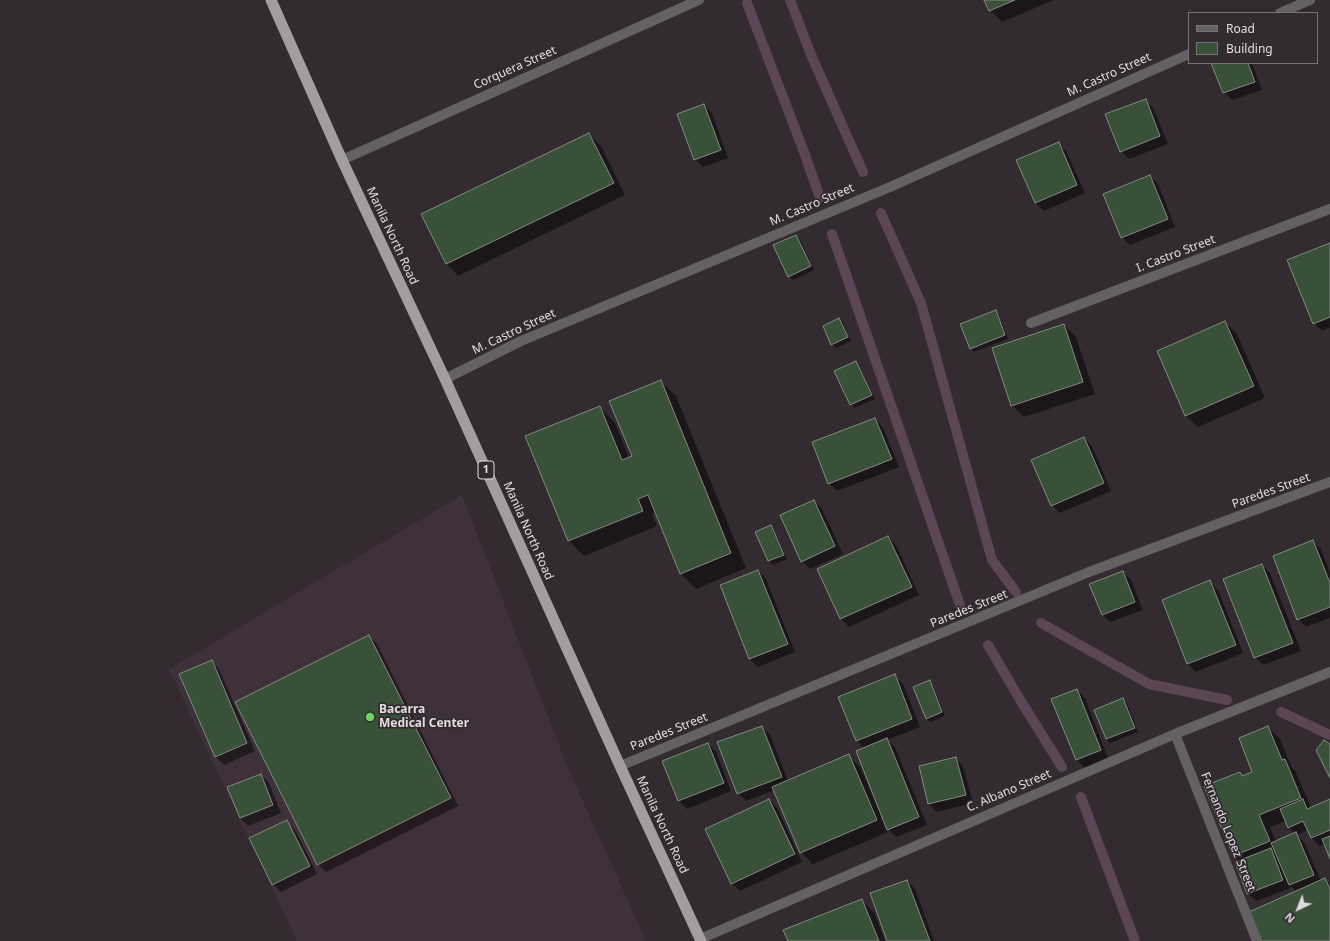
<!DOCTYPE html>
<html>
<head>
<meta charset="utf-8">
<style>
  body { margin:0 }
  #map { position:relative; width:1330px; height:941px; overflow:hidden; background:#332b30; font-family:"Noto Sans",sans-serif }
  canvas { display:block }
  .legend { position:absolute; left:1188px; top:12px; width:130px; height:52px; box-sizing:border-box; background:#332b30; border:1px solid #797176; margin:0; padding:5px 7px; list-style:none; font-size:12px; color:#e1dbde }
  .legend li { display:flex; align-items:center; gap:8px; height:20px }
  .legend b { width:20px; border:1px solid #797176 }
  .north { position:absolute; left:1278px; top:889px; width:40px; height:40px; -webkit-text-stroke:3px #332b30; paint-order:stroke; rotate:223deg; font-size:11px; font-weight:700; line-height:16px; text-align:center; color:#e1dbde }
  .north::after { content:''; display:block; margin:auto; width:14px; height:18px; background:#e1dbde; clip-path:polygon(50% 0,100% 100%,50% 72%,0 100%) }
</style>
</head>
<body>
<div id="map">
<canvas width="1330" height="941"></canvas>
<ul class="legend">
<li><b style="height:5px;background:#646063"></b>Road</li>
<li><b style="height:11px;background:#3a5139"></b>Building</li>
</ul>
<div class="north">N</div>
</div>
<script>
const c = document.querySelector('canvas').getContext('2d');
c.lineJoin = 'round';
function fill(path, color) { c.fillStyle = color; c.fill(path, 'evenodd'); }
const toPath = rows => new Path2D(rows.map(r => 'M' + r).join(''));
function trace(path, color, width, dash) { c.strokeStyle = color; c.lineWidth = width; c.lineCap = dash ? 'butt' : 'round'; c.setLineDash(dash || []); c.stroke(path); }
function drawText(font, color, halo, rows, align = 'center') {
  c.font = font + ' "Noto Sans",sans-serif'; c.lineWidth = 3.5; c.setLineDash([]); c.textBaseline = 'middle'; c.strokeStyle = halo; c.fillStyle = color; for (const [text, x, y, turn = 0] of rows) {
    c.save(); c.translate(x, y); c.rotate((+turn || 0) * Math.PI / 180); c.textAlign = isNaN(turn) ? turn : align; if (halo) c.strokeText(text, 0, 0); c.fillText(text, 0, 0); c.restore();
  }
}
const built = toPath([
  [462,495,567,766,646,941,297,941,169,669]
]);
const shadow = toPath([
  [985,0,1054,0,1002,22,990,10],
  [1212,63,1252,63,1262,90,1232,100,1224,92],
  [1145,100,1153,108,1168,144,1129,159,1121,151],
  [704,105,712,113,728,158,703,167,695,159],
  [589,134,601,146,625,195,458,276,447,264,423,214],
  [1058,143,1066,151,1085,193,1044,211,1036,203,1017,160],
  [1150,176,1158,184,1175,227,1130,245,1122,237],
  [796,236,800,240,814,270,793,280,789,276],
  [1330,244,1330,328,1322,331,1314,323],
  [995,311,999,315,1008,339,974,352,971,348],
  [839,319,843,323,851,341,836,348,832,344],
  [1225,322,1237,334,1265,398,1198,427,1186,416,1158,352],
  [1064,325,1076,337,1095,394,1024,417,1012,405],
  [856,362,859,366,875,399,854,408,851,404],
  [660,381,676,396,746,568,696,589,681,574,656,513,652,514,657,526,584,556,569,541,527,437,600,407,615,423,629,458,633,456],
  [875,419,883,427,899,467,837,491,829,483],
  [1084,438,1092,446,1111,491,1060,513,1052,505],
  [814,501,822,509,843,554,810,569,802,561],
  [771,526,774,530,787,559,773,565,769,561,756,532],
  [888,537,896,545,919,595,849,627,841,619,818,570],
  [1313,541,1321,549,1330,573,1330,618,1306,627,1298,619],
  [1262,565,1270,573,1301,651,1263,665,1255,657],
  [758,571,766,579,795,652,758,667,750,659,721,586],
  [1123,572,1131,580,1143,610,1110,622,1102,614],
  [1210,582,1218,590,1243,653,1196,672,1188,664],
  [369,636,377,644,458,806,326,872,318,864],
  [211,661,219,669,255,751,224,765,216,757,181,675],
  [894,676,903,684,920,727,887,740,895,747,927,825,896,837,886,827,888,832,813,864,801,852,775,790,746,801,738,793,762,727,770,735,788,781,848,755,860,767,878,808,879,807,864,749,857,741,839,697],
  [930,682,933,685,945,716,930,722,926,719],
  [1077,690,1085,698,1108,758,1085,768,1077,760],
  [1123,699,1127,703,1138,732,1110,743,1106,739,1095,710],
  [1268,727,1280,739,1291,766,1296,772,1311,808,1330,800,1330,856,1325,843,1320,846,1312,838,1308,830,1297,835,1304,842,1321,881,1325,879,1330,885,1330,941,1263,941,1297,892,1289,884,1291,888,1256,901,1248,893,1239,861,1234,856,1240,773,1244,777,1253,772],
  [1286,821,1289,827,1295,834,1276,842,1270,827],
  [708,744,716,752,731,791,687,809,679,801,663,762],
  [955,758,963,766,973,803,937,812,929,804],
  [261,775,269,783,281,813,248,826,240,818],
  [769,800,777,808,802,862,740,891,732,883],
  [287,822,295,830,317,874,281,892,273,884],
  [907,881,915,889,934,941,888,941],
  [862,901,874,912,885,941,789,941]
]);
const stream = toPath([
  [790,0,812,57,863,172],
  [747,3,804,152,820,198],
  [881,213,921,303,992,560,1016,592],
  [832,234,960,605],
  [1041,623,1149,684,1227,700],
  [988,645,1019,698,1062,767],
  [1281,712,1330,735],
  [1081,797,1135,941]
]);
const building = toPath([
  [984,0,1015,0,989,11,984,0],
  [1211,63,1248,63,1255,82,1223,93,1211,63],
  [1146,99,1160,136,1120,152,1105,114,1146,99],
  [704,104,721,150,694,160,677,114,704,104],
  [589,133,614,183,446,264,421,214,589,133],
  [1059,142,1077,185,1035,203,1016,160,1059,142],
  [1150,175,1168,219,1121,238,1103,194,1150,175],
  [796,235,811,266,788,277,773,245,796,235],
  [1330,243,1330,317,1313,324,1287,260,1330,243],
  [996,310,1005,335,970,349,960,324,996,310],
  [839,318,848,337,831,345,823,326,839,318],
  [1225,321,1254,386,1185,416,1157,351,1225,321],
  [1064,324,1083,382,1011,406,992,348,1064,324],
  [856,361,872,395,850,405,834,371,856,361],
  [661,380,731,553,680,574,648,495,638,499,643,511,568,541,525,436,600,406,622,460,632,456,609,401,661,380],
  [875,418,892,459,828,484,812,442,875,418],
  [1084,437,1104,483,1051,506,1031,460,1084,437],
  [814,500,835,546,801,562,780,515,814,500],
  [771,525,784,555,768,561,755,532,771,525],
  [888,536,912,587,840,619,817,569,888,536],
  [1313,540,1330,583,1330,607,1297,620,1273,556,1313,540],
  [1262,564,1293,643,1254,658,1223,579,1262,564],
  [758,570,788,644,749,659,720,585,758,570],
  [1123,571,1135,602,1102,615,1089,584,1123,571],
  [1210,580,1236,645,1187,664,1162,600,1210,580],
  [369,635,451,798,317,865,235,702,369,635],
  [212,660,247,743,215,757,179,674,212,660],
  [895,674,912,719,856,741,838,697,895,674],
  [930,680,942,712,926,719,913,687,930,680],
  [1077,689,1101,750,1076,760,1051,699,1077,689],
  [1123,698,1135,728,1106,739,1094,710,1123,698],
  [762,726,782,777,737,794,717,742,762,726],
  [1268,726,1282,760,1285,759,1301,798,1259,815,1270,841,1233,856,1204,786,1240,772,1242,776,1252,772,1239,738,1268,726],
  [887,738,919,817,887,830,856,751,887,738],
  [1324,740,1330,744,1330,778,1316,750,1324,740],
  [708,743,724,783,678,801,662,761,708,743],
  [849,754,877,820,800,853,772,787,849,754],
  [956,757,966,795,928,804,919,766,956,757],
  [261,774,273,805,240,818,227,787,261,774],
  [769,799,795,854,731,884,705,829,769,799],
  [1303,799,1307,809,1330,799,1330,830,1311,838,1303,821,1288,828,1280,809,1303,799],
  [287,820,310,866,272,885,249,838,287,820],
  [1296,832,1314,875,1289,885,1271,843,1296,832],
  [1330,836,1330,859,1322,839,1330,836],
  [1271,848,1283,880,1247,894,1235,862,1271,848],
  [1325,878,1330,889,1330,941,1262,941,1249,912,1325,878],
  [907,880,930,941,887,941,870,893,907,880],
  [862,899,879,941,788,941,783,930,862,899]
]);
const minor = toPath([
  [1280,13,1310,0],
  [342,160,699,0],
  [1031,323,1330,209],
  [445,379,521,341,890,187,1189,54],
  [1175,734,1257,941],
  [620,766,1089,572,1330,482],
  [700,939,1175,734,1330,672]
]);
const trunk = toPath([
  [271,0,342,160,445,379,620,766,701,941]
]);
const markers = [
  [370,717,5,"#69d464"]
];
const shields = [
  [486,470,16]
];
const shieldNames = [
  ["1",486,470]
];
const streetNames = [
  ["Corquera Street",515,68,-24],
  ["M. Castro Street",1109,75,-24],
  ["M. Castro Street",812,205,-23],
  ["Manila North Road",392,236,65],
  ["I. Castro Street",1176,254,-21],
  ["M. Castro Street",514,332,-25],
  ["Paredes Street",1271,491,-20],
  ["Manila North Road",528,531,66],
  ["Paredes Street",969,609,-22],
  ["Paredes Street",669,732,-22],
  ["C. Albano Street",1009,791,-23],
  ["Manila North Road",662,825,65],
  ["Fernando Lopez Street",1228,832,68]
];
const poiNames = [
  ["Bacarra",379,710],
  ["Medical Center",379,724]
];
fill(built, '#3f313a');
fill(shadow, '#0007');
trace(stream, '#5a4753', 10);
fill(building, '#3a5139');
trace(building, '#838a82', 1);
trace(minor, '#646063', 10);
trace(trunk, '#a59ca1', 11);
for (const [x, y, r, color] of markers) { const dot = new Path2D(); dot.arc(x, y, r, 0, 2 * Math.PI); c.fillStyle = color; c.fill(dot); trace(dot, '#332b30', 1.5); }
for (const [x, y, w] of shields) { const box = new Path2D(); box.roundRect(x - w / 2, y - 9, w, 18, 3); c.fillStyle = '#332b30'; c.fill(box); trace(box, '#e1dbde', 1); }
drawText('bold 11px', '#e1dbde', null, shieldNames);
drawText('12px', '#e1dbde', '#332b30', streetNames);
drawText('bold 12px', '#e1dbde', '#332b30', poiNames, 'left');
</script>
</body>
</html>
